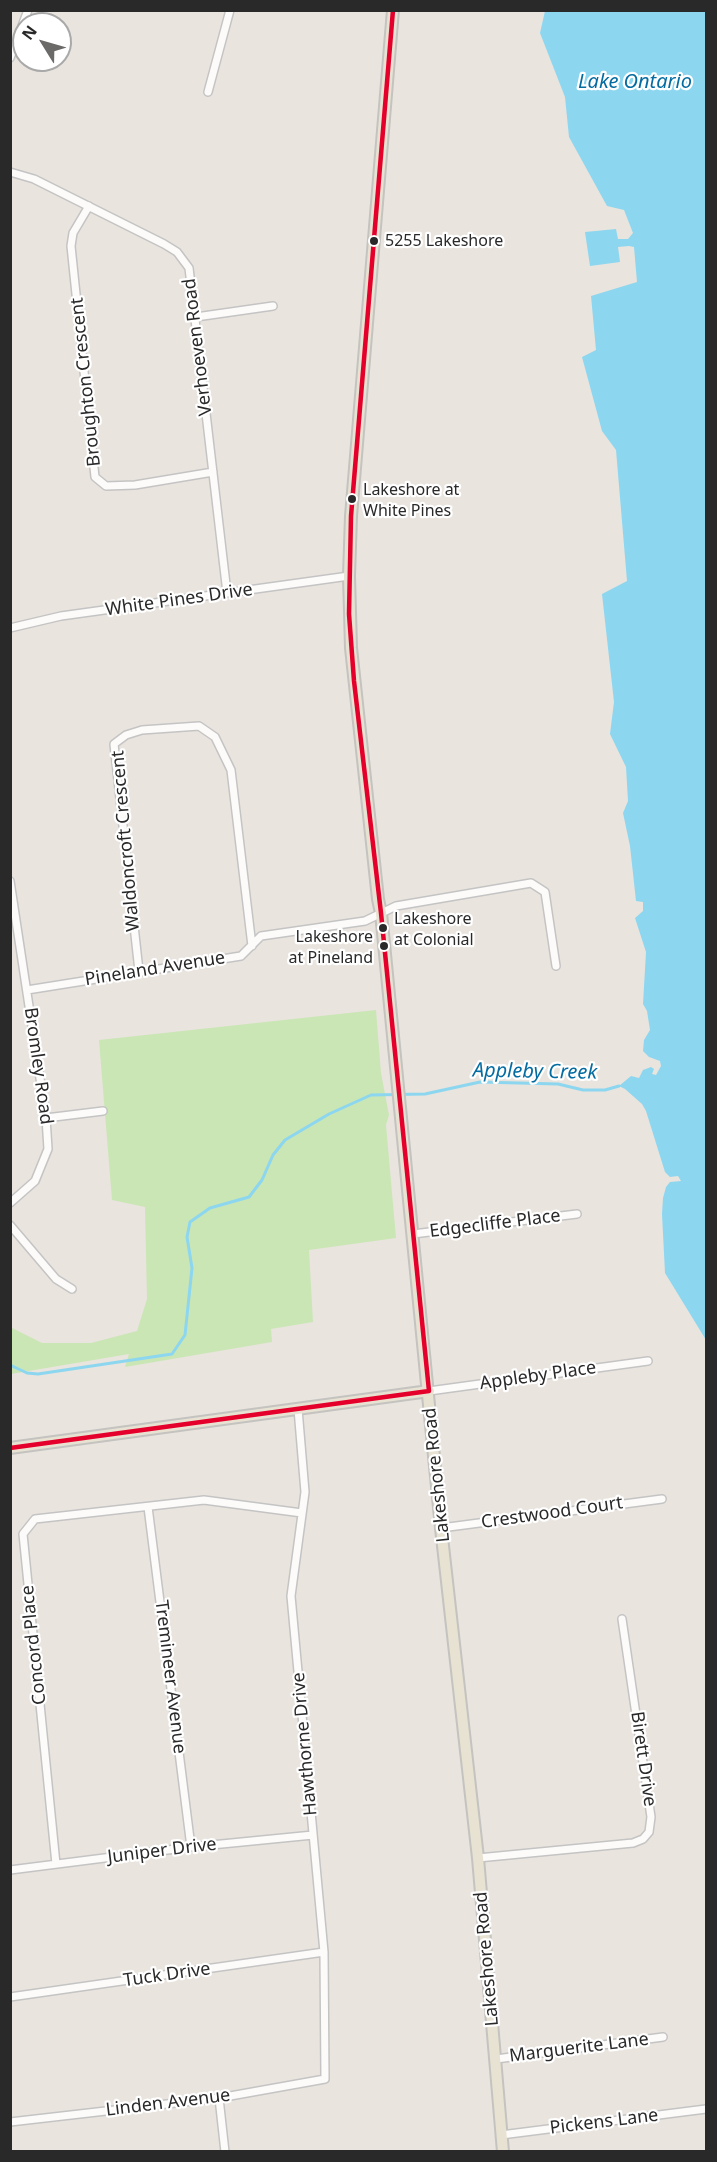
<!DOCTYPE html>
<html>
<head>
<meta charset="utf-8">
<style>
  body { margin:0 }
  #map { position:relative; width:717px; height:2162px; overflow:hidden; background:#e9e4de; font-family:"Noto Sans",sans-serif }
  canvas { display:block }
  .frame { position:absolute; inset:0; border:12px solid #292929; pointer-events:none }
  .north { position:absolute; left:12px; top:12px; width:60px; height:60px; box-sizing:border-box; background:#fff; border:2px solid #a9a9a9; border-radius:50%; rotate:307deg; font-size:16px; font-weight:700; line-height:24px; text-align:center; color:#292929 }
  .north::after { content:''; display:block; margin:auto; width:21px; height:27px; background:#6c6a68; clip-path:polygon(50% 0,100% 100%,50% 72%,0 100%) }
</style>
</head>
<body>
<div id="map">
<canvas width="717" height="2162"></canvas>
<div class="frame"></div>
<div class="north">N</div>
</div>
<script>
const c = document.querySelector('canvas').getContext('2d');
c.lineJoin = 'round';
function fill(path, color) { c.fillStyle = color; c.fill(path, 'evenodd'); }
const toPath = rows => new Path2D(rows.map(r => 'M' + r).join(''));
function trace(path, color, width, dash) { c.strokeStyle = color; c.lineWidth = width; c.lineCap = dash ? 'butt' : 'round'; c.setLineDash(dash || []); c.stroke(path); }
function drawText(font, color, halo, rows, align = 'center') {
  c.font = font + ' "Noto Sans",sans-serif'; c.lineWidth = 4.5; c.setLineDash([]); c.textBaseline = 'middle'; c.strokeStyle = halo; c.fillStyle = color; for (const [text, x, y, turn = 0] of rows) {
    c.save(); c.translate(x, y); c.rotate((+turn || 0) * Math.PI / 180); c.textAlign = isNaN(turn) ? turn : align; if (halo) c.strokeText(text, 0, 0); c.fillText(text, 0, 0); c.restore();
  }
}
const green = toPath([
  [376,1010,381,1073,389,1115,386,1125,396,1238,309,1250,313,1322,271,1329,272,1342,125,1367,129,1354,11,1374,10,1327,42,1343,91,1343,137,1331,147,1299,145,1207,112,1200,99,1040]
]);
const water = toPath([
  [545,11,706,11,706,1340,665,1273,662,1214,663,1198,666,1187,670,1182,681,1181,678,1176,670,1177,665,1172,646,1111,642,1104,625,1089,619,1086,631,1076,639,1078,643,1070,651,1067,654,1069,652,1074,656,1075,661,1066,660,1061,649,1057,643,1051,644,1040,650,1030,647,1011,643,1004,646,952,635,918,643,911,643,902,636,901,630,846,623,813,628,801,626,767,610,734,614,702,602,594,627,581,616,450,602,431,582,357,596,350,591,296,637,282,634,247,629,246,618,247,620,262,590,266,585,232,616,229,618,239,628,239,633,233,624,210,607,206,569,137,565,97,540,33]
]);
const stream = toPath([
  [10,1365,27,1373,38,1374,172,1354,185,1335,192,1268,187,1237,190,1222,210,1208,249,1197,262,1180,273,1155,285,1140,329,1114,371,1095,425,1094,480,1082,558,1084,583,1090,605,1090,619,1086]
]);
const minor = toPath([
  [10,58,28,10],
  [208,92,230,10],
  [10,172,34,179,164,244,177,252,189,268,227,593],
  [89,206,73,233,71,246,95,477,106,486,135,485,213,472],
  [196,317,273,306],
  [10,628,61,616,349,576],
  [10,881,46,1118,48,1149,35,1181,10,1203],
  [139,971,114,744,126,735,142,730,199,726,215,737,231,770,252,946],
  [27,990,241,956,261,936,365,921,396,906,531,883,545,892,556,966],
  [46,1118,103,1111],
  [10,1225,56,1279,72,1289],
  [413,1234,577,1214],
  [429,1391,648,1361],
  [148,1507,191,1847],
  [441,1528,662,1499],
  [478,1858,633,1843,643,1839,649,1832,651,1817,622,1619],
  [56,1864,23,1534,35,1519,204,1500,302,1513],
  [10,1870,191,1847,313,1835],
  [10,1997,324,1952],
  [496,2059,663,2037],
  [219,2098,225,2152],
  [10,2122,219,2098,325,2079,324,1952,291,1596,305,1492,298,1409],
  [501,2135,706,2109]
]);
const primary = toPath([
  [393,10,351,516,349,576,351,648,378,899,381,913,441,1528,478,1858,503,2152],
  [10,1448,429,1391]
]);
const bus1 = toPath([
  [10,1448,429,1391,381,913,354,681,349,614,351,516,393,10]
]);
const markers = [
  [374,241,5,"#292929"],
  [352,499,5,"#292929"],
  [383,928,5,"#292929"],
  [384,946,5,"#292929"]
];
const busNames = [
  ["5255 Lakeshore",385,241],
  ["Lakeshore at",363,490],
  ["White Pines",363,511],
  ["Lakeshore",394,919],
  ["at Colonial",394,940],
  ["Lakeshore",373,937,"right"],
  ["at Pineland",373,958,"right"]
];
const streetNames = [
  ["Verhoeven Road",198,347,-97],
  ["Broughton Crescent",86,382,-96],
  ["White Pines Drive",179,600,-8],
  ["Waldoncroft Crescent",126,841,-95],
  ["Pineland Avenue",155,969,-9],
  ["Bromley Road",38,1066,82],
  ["Edgecliffe Place",495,1224,-7],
  ["Appleby Place",538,1376,-8],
  ["Lakeshore Road",437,1475,-96],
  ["Crestwood Court",552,1513,-8],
  ["Concord Place",34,1645,-96],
  ["Tremineer Avenue",170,1677,83],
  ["Hawthorne Drive",305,1744,-95],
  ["Birett Drive",643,1759,82],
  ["Juniper Drive",162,1851,-7],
  ["Lakeshore Road",487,1959,-95],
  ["Tuck Drive",167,1975,-8],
  ["Marguerite Lane",579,2048,-7],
  ["Linden Avenue",168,2103,-7],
  ["Pickens Lane",604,2122,-7]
];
const waterNames = [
  ["Lake Ontario",635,82],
  ["Appleby Creek",535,1072,1]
];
fill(green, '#cae6b5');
fill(water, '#8dd6ef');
trace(stream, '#8dd6ef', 3);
trace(minor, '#c5c4c4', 10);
trace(primary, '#c4c3c0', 14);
trace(minor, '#fcfbfa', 7);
trace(primary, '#e7e2d2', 10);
trace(bus1, '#e4002b', 4.5);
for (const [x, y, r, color] of markers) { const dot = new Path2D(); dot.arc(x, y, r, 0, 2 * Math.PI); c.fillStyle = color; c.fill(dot); trace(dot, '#fff', 2); }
drawText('16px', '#292929', '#fff', busNames, 'left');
drawText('18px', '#292929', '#fff', streetNames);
drawText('italic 20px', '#056ca2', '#fff', waterNames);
</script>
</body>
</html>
